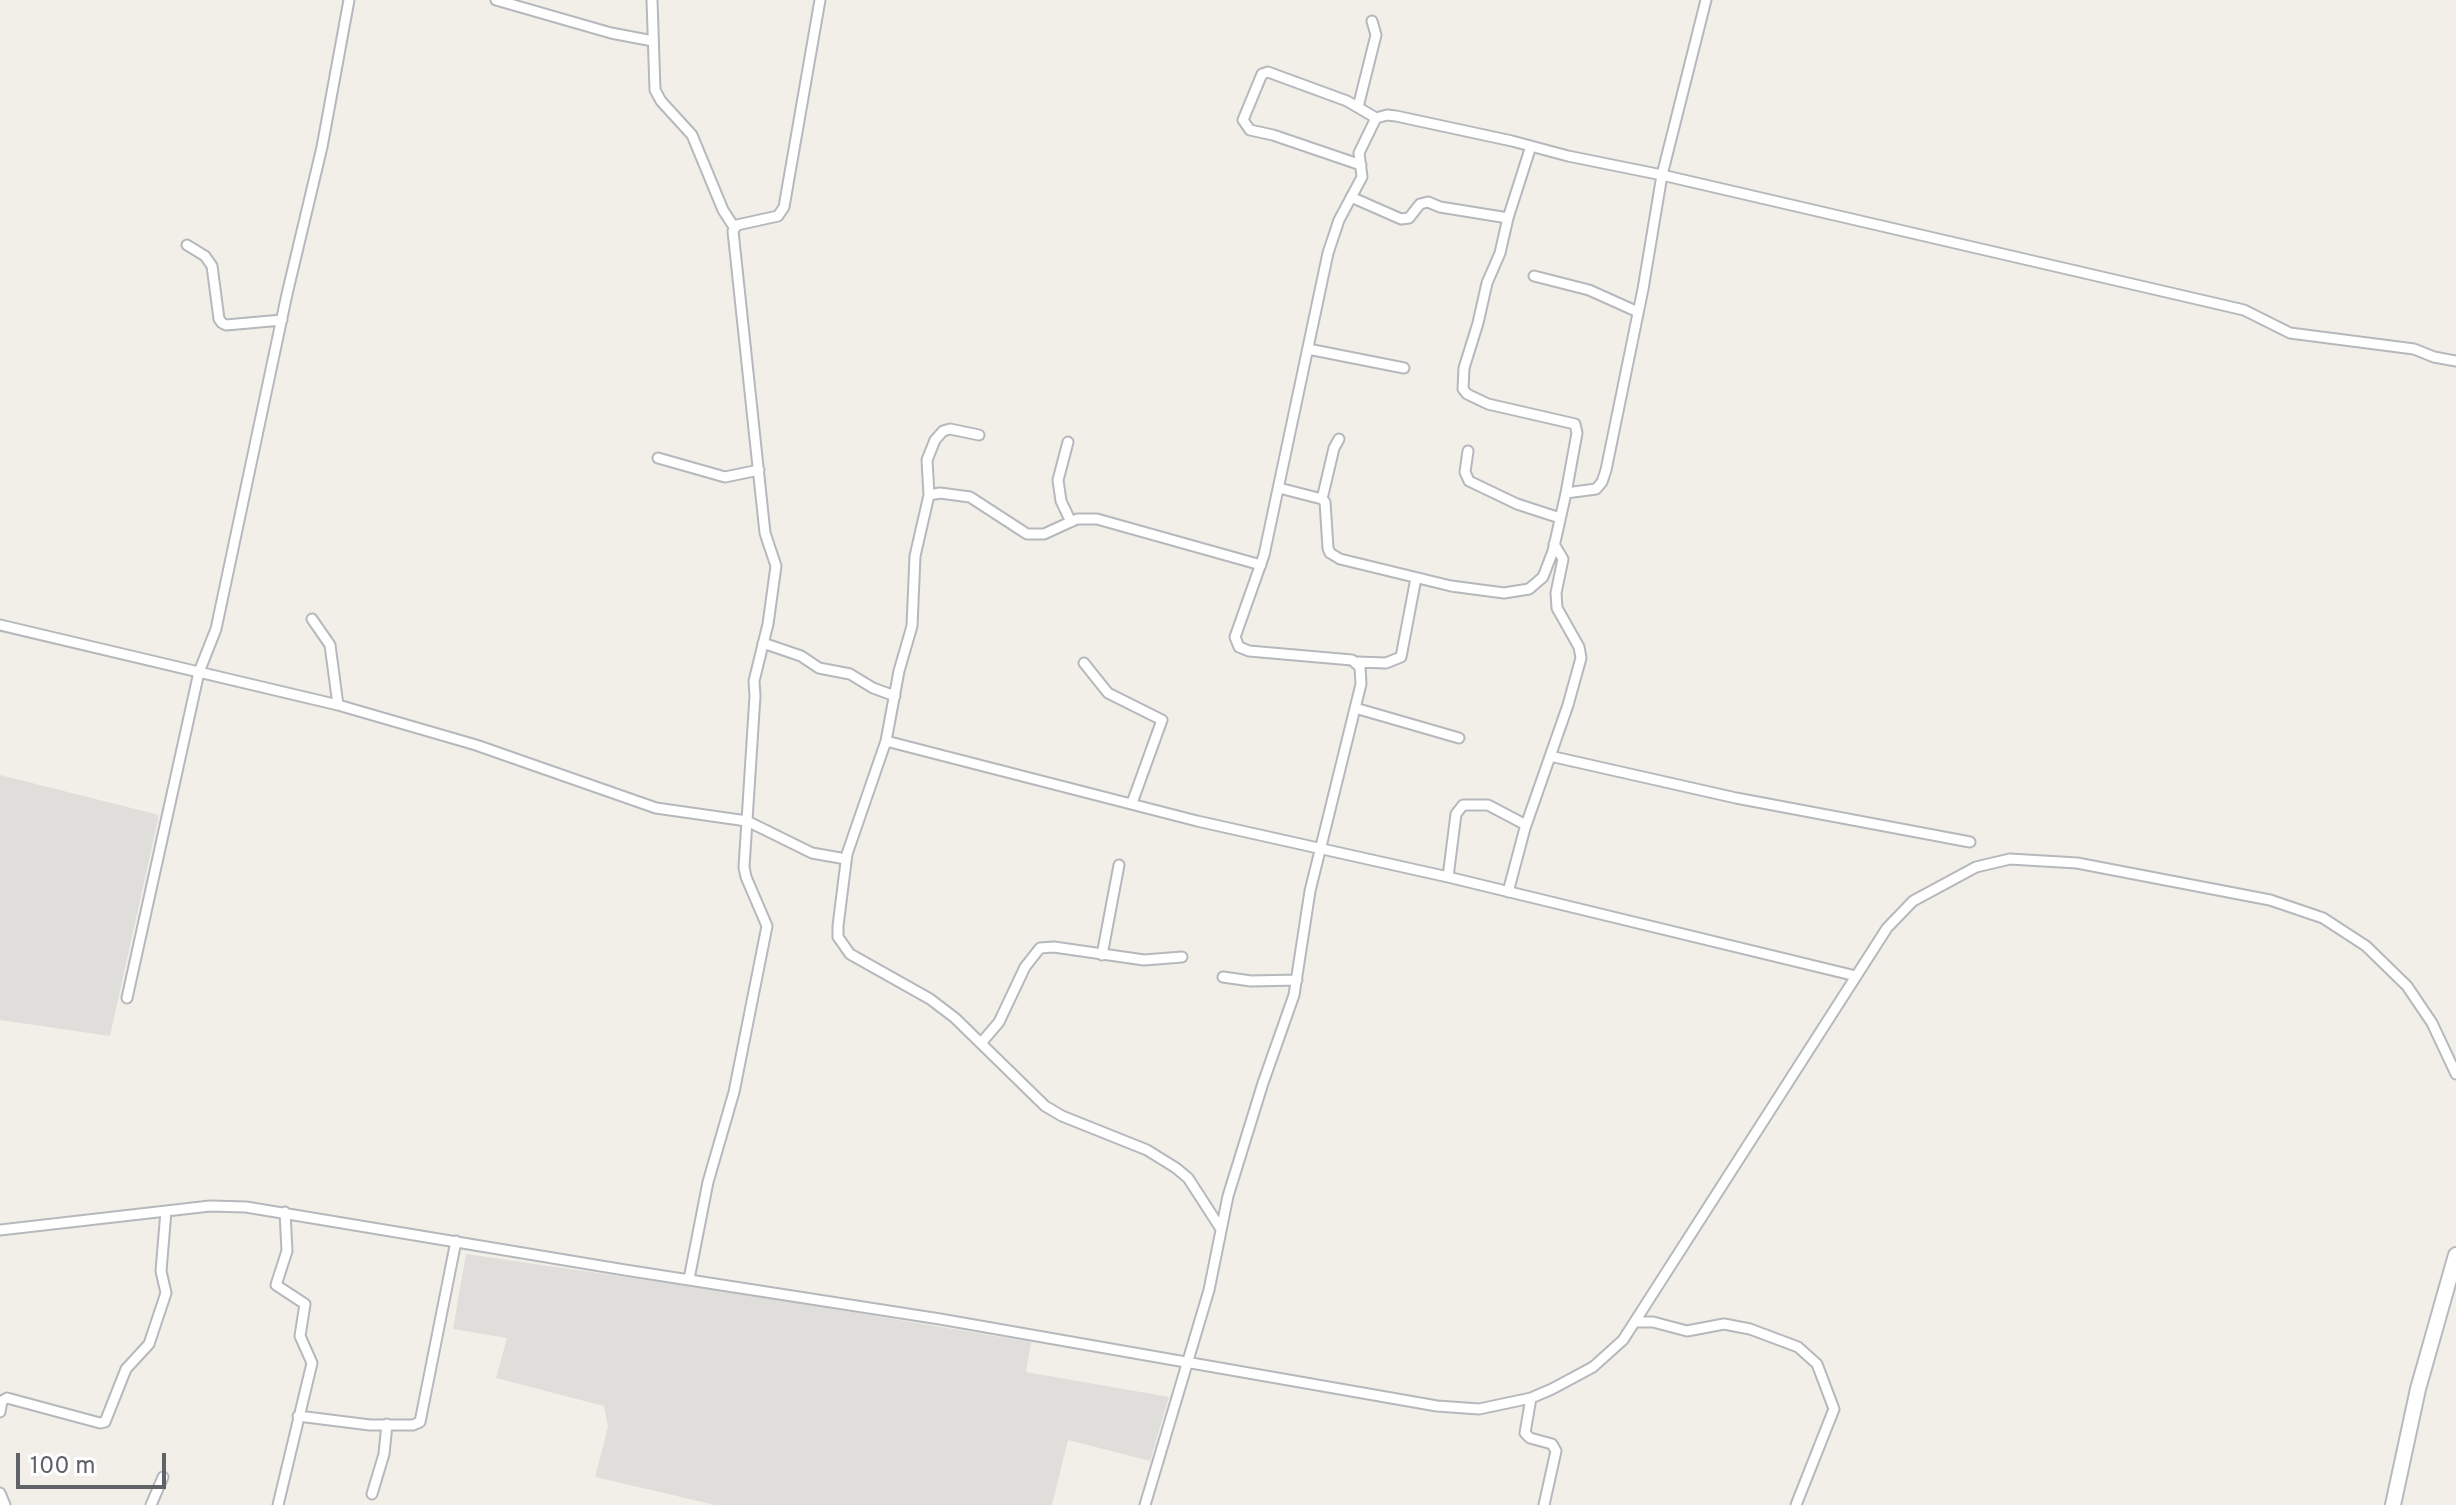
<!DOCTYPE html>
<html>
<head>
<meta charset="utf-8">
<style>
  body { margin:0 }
  #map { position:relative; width:2456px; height:1505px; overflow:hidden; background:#f1efe8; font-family:Overpass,sans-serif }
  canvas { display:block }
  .scale { position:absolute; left:16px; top:1453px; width:150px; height:36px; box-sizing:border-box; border:4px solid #5f6368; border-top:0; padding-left:10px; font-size:24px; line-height:28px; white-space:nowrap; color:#5f6368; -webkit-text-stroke:6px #fff; paint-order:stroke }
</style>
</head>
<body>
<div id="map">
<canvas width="2456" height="1505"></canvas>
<div class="scale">100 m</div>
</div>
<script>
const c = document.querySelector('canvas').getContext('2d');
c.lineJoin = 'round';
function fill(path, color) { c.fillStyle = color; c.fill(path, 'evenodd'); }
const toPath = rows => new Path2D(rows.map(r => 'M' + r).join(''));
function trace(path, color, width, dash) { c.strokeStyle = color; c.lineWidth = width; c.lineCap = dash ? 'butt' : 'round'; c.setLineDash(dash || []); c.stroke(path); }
const industrial = toPath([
  [0,775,159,815,110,1036,0,1020],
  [466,1254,762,1297,1031,1342,1026,1372,1169,1397,1150,1461,1068,1440,1052,1505,715,1505,595,1477,608,1427,604,1406,496,1378,507,1338,453,1329]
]);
const street = toPath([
  [496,0,611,33,653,41],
  [652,0,655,90,661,101,692,135,723,210,734,227],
  [1358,107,1376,35,1372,21],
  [1531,146,1508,218,1500,253,1487,283,1478,323,1464,368,1463,389,1467,394,1488,404,1575,424,1577,433,1566,493],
  [1361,165,1273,135,1250,130,1243,120,1262,74,1268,72,1347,101,1376,118],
  [1351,197,1401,219,1409,218,1420,204,1428,202,1440,207,1508,218],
  [187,245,205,256,212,266,219,319,222,323,226,325,282,320],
  [1534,276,1589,290,1638,312],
  [1308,349,1404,368],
  [1068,442,1058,480,1061,501,1071,522],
  [1468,451,1465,472,1469,481,1517,504,1560,518],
  [658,458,725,477,759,470],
  [1279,488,1322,499,1325,502,1328,548,1330,553,1340,559,1451,586,1504,593,1529,589,1543,577,1553,551,1566,493,1596,489,1602,482,1606,470,1643,289,1662,175,1706,0],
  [929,495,927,460,935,440,943,431,950,429,979,435],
  [1322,499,1334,448,1339,439],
  [312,619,330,645,338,705],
  [0,625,338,705,476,745,656,808,747,821,812,853,846,859],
  [763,643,801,656,819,668,850,674,873,688,895,696],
  [1357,662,1386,663,1401,657,1416,578],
  [1084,663,1108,693,1162,720,1132,803],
  [1355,708,1459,738],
  [886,741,1197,821,1448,877,1856,976],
  [1550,756,1736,798,1970,842],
  [1448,877,1456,814,1463,805,1488,805,1526,825],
  [1508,892,1525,828,1568,705,1581,658,1579,647,1557,608,1556,593,1563,559,1554,544],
  [1102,955,1119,865],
  [1223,977,1251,981,1297,980],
  [127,998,199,672,216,629,287,294,322,147,349,0],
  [982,1042,999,1022,1025,967,1040,948,1054,947,1144,960,1182,957],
  [1221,1229,1188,1178,1176,1168,1147,1150,1062,1116,1045,1106,955,1018,930,999,850,954,838,937,838,926,847,854,886,741,899,671,912,626,915,556,929,495,940,493,970,497,1027,534,1044,534,1077,519,1097,519,1261,565],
  [0,1230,210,1206,246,1207,625,1270,940,1319,1437,1406,1479,1409,1531,1398,1552,1389,1593,1367,1623,1340,1887,928,1913,901,1976,867,2010,859,2077,863,2270,900,2323,918,2366,946,2407,986,2432,1023,2456,1074],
  [685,1279,689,1279,708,1182,734,1092,767,926,746,877,744,867,755,696,754,681,768,624,776,566,765,533,733,231,737,225,778,216,784,207,820,0],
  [1635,1322,1653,1322,1687,1331,1724,1324,1750,1329,1798,1347,1817,1364,1834,1409,1796,1505],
  [1531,1398,1525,1433,1530,1438,1552,1444,1556,1451,1544,1505],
  [0,1412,2,1401,7,1398,100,1423,105,1422,126,1369,149,1344,166,1293,161,1271,166,1211],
  [298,1416,370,1425,413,1425,420,1422,456,1241],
  [0,1493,5,1505],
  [372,1494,384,1454,387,1424],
  [151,1505,163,1477],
  [278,1505,312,1363,300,1336,305,1304,276,1285,287,1251,285,1212],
  [1145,1505,1209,1290,1228,1196,1263,1083,1294,995,1310,891,1361,684,1360,667,1352,660,1249,651,1239,647,1235,637,1264,555,1328,253,1339,220,1362,177,1359,153,1376,118,1387,115,1396,116,1512,141,1568,156,1662,175,2244,310,2290,333,2414,349,2434,357,2456,361]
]);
const secondary = toPath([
  [2393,1505,2418,1389,2456,1255]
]);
fill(industrial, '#e0deda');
trace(street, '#b5b8bc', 13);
trace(secondary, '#b6babf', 18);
trace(street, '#fff', 9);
trace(secondary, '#fff', 14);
</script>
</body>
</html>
